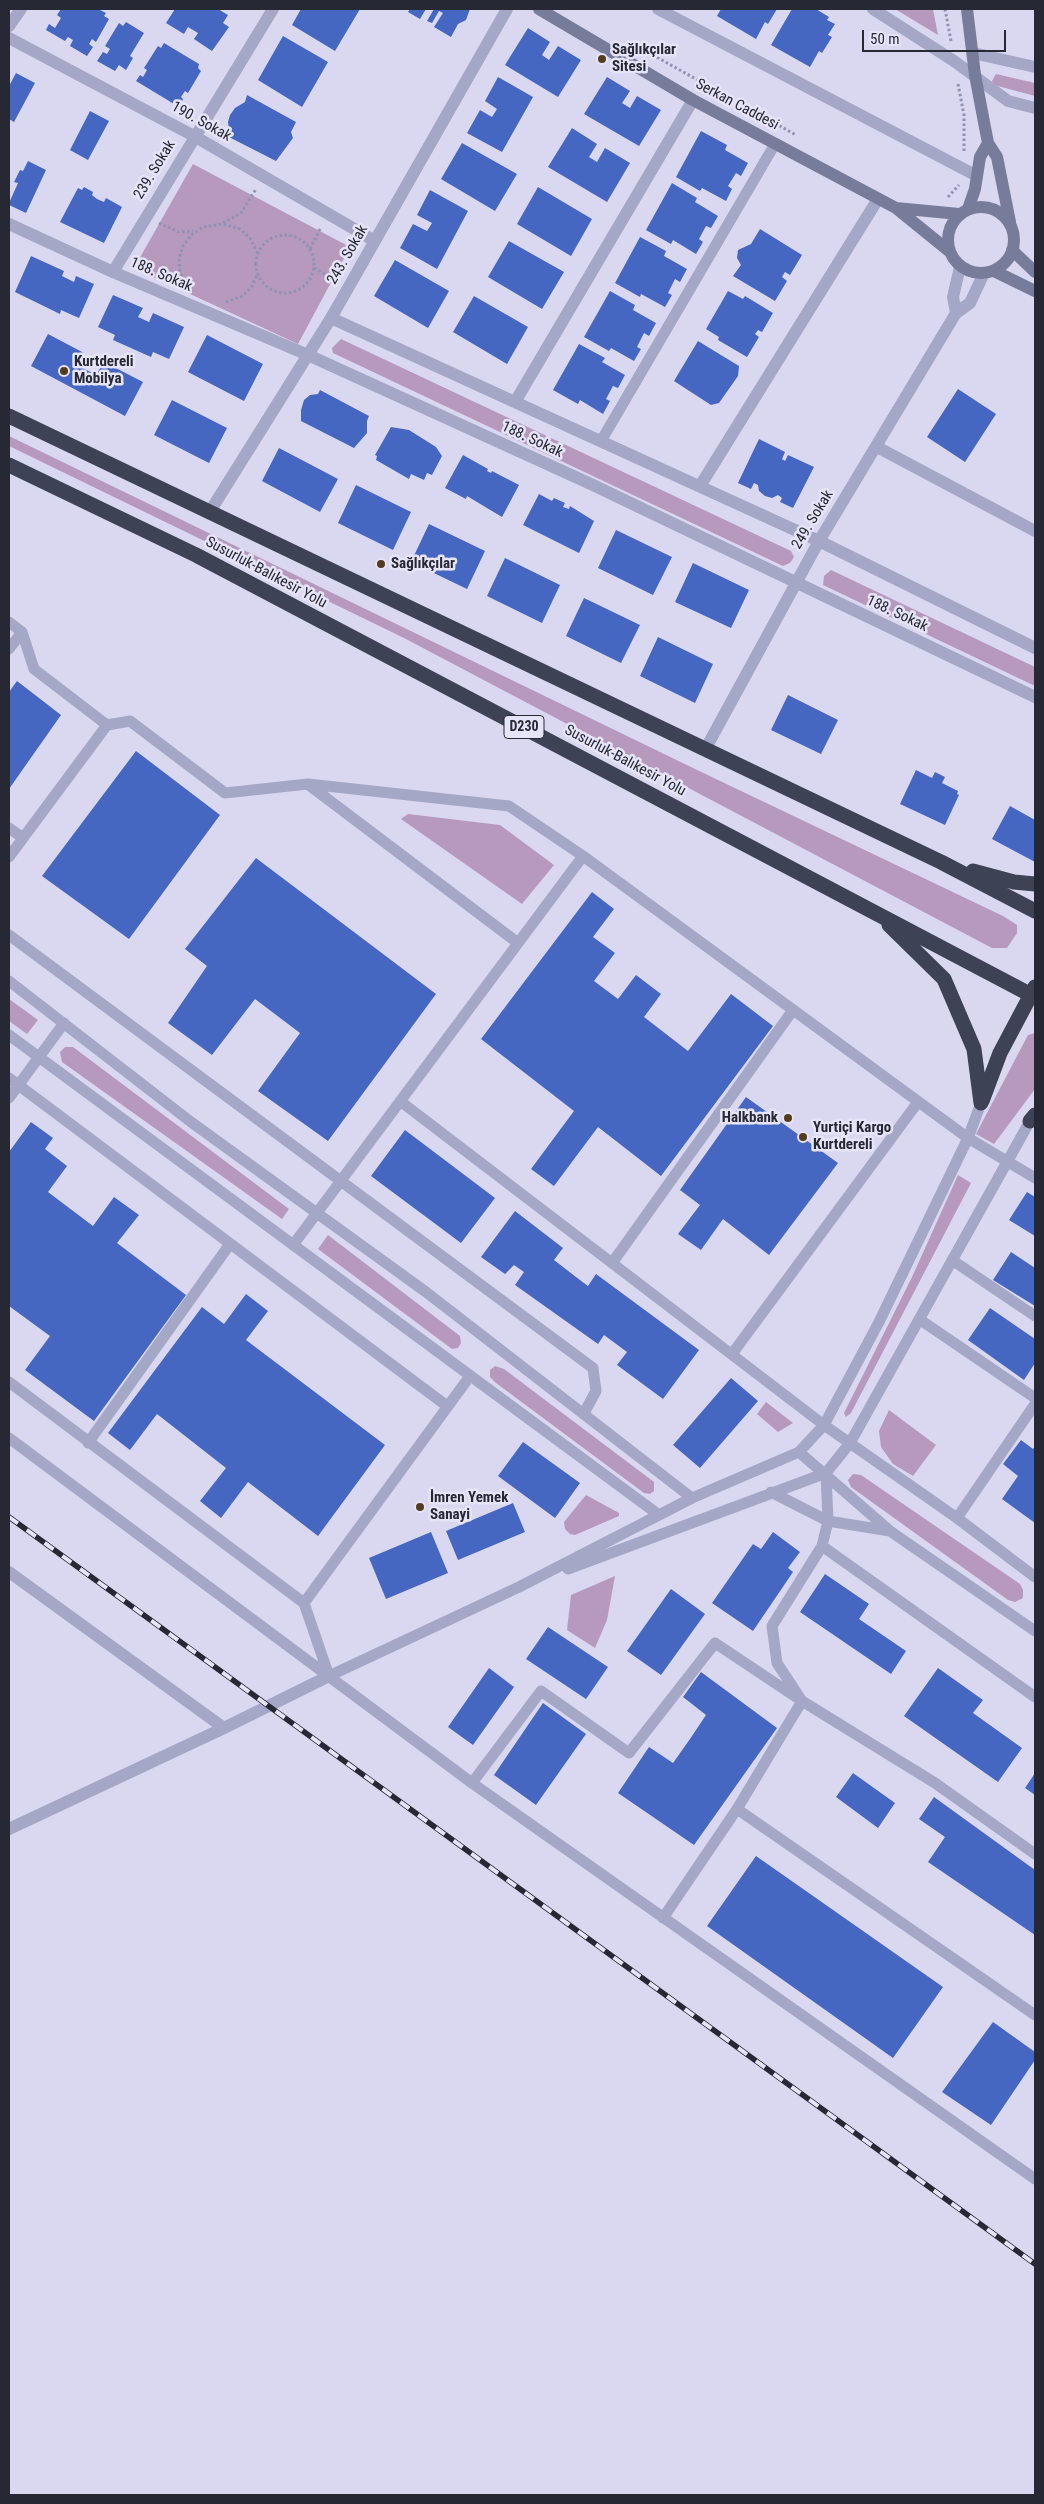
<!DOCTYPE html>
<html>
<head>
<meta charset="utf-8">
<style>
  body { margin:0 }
  #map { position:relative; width:1044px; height:2504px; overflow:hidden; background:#d9d8f0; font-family:"Roboto Condensed",sans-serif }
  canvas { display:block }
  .frame { position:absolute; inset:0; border:10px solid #262933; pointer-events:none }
  .scale { position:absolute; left:862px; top:30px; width:144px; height:22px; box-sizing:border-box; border:2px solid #262933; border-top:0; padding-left:6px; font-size:15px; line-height:18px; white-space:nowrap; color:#262933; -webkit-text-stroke:4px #e5e4f8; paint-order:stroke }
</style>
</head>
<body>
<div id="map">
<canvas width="1044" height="2504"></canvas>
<div class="frame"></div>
<div class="scale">50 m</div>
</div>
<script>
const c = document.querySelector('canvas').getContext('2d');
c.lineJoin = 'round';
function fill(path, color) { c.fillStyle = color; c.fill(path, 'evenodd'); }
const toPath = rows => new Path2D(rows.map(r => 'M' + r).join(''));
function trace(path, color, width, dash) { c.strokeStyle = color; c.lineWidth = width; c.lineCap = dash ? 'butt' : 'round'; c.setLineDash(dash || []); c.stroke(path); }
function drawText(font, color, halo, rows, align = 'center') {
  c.font = font + ' "Roboto Condensed",sans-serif'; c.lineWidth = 5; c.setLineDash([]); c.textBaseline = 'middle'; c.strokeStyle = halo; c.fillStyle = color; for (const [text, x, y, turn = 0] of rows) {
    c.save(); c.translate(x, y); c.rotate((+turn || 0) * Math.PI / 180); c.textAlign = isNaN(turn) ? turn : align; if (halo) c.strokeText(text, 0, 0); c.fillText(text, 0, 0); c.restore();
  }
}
const green = toPath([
  [895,9,933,9,938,35],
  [996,74,1035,83,1035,96,994,85,992,81],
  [193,164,350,247,298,344,134,268],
  [341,339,791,551,794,557,790,563,783,566,333,353,332,348],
  [9,436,693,768,1003,916,1017,925,1017,933,1007,948,992,948,404,638,9,446],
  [831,570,1035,667,1035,686,823,585,824,576],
  [408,814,500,825,554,865,522,904,401,819],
  [9,999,38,1020,27,1034,9,1021],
  [1035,1033,1035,1089,994,1144,976,1134,1028,1035],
  [65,1047,73,1047,289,1209,282,1219,62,1062,60,1052],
  [958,1175,971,1183,851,1413,846,1417,844,1413,912,1277],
  [328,1235,460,1336,461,1343,458,1348,452,1349,318,1249],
  [495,1366,504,1369,654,1482,654,1491,650,1494,644,1493,496,1383,490,1377,490,1370],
  [766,1402,793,1423,778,1432,757,1414],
  [889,1410,936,1445,913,1476,893,1464,881,1447,879,1431],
  [853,1474,861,1475,1020,1584,1023,1590,1023,1598,1015,1602,1008,1600,851,1487,848,1480],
  [586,1495,619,1513,619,1516,575,1535,570,1534,565,1529,564,1522],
  [615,1576,607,1620,595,1648,567,1630,571,1595]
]);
const building = toPath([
  [61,9,98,9,106,13,104,16,109,19,96,42,92,39,89,44,93,47,87,56,70,46,73,40,68,37,65,41,46,30,49,24,55,28,61,18,57,15],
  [175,9,218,9,228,15,223,23,229,27,212,51,194,39,198,33,188,27,184,34,166,23],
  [301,9,360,9,335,51,292,25],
  [410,9,426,9,420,19,408,12],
  [434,9,470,9,466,20,458,24,451,37,434,27,443,13,439,11,432,23,427,21],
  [721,9,777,9,768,24,765,22,756,39,717,16],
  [792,9,816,9,829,17,827,20,835,24,828,35,832,37,822,53,819,51,810,67,771,45],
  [126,22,144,33,130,56,133,58,126,70,119,65,115,71,97,61,103,52,107,54,110,49,105,46,119,23,123,26],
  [528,28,550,42,542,55,549,60,558,46,581,60,558,97,505,65],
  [283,36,328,62,302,107,258,80],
  [164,43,199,64,198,68,201,71,188,93,185,91,181,97,183,99,179,107,136,81,140,75,143,77,147,70,144,68,158,46,161,48],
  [16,73,35,83,14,122,9,119,9,86],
  [498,77,533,97,502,152,467,133,480,110,492,117,497,109,485,101],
  [607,77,630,91,622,103,630,108,637,96,661,110,639,146,584,114],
  [247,95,296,122,291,132,293,138,276,161,225,135,229,130,228,122,230,115,235,108,245,102],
  [90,111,109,121,88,160,70,150],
  [572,128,597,144,589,157,597,162,605,148,630,163,607,202,548,167],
  [701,131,727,145,725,150,748,163,741,176,736,173,728,186,732,189,726,201,702,188,700,191,676,177],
  [462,143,517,174,495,211,441,179],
  [28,161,46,170,26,213,9,205,9,203,18,183,14,182,20,170,23,171],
  [672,183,697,198,695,202,718,216,711,228,706,226,699,239,703,242,696,254,673,240,671,244,646,230],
  [84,187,93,192,92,195,97,199,104,202,106,198,122,207,104,243,60,222,78,188,82,190],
  [538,187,592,219,571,256,517,224],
  [430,190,468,211,437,269,400,248,413,224,427,231,432,223,417,215],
  [760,229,802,255,790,275,785,272,782,277,787,281,775,301,733,276,741,265,737,258,738,250,751,244],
  [640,237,666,251,664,256,687,269,680,282,675,279,668,293,672,295,665,307,641,294,640,297,615,283],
  [509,241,564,272,542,309,488,277],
  [31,256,64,271,62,276,74,282,76,276,94,284,79,318,61,310,60,314,15,292],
  [395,260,449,291,428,328,374,296],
  [610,291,635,305,633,310,656,323,649,336,644,333,637,347,641,349,634,361,611,348,609,351,584,337],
  [728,291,743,299,745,296,773,313,762,332,758,330,755,334,759,337,747,357,718,340,719,337,706,329],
  [113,295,143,308,138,317,149,322,153,313,184,327,169,359,153,352,151,357,113,340,115,335,98,327],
  [474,296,528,327,507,364,453,332],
  [48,334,84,353,77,365,96,375,104,362,143,382,125,416,31,366],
  [207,335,263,364,244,401,188,372],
  [698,341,739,366,738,376,719,403,711,405,674,381],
  [579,344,605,358,602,362,625,375,618,388,613,386,606,399,610,401,603,414,580,400,578,404,553,390],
  [958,389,996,414,965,462,927,437],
  [320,390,369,416,367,421,367,433,354,448,301,421,301,410,304,400,310,395,318,394],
  [172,400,227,428,209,463,154,435],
  [391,427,409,430,436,447,442,456,432,475,427,473,424,480,411,474,409,479,376,460,377,456,375,455],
  [759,439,785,452,782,459,785,461,788,455,814,467,793,508,780,502,782,498,778,495,772,498,765,496,759,491,758,485,754,483,751,489,738,483],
  [279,448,338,479,320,512,262,481],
  [463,455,488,469,487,471,491,473,492,471,519,485,502,517,467,496,466,499,445,488],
  [356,485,411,512,393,550,338,523],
  [539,494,552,501,554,498,565,503,563,507,569,509,570,506,594,521,579,553,523,525],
  [429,524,485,551,467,589,411,562],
  [616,530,672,557,653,595,598,568],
  [505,558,560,585,542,623,487,596],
  [693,563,749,590,731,628,675,602],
  [584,598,640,625,621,663,566,636],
  [658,637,713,664,695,703,640,676],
  [17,681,61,715,9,789,9,692],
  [788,695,838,720,821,754,771,730],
  [136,751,220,815,129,939,42,876],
  [916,770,932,778,935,772,945,777,942,783,958,791,957,794,959,795,945,825,900,804],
  [1010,806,1035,820,1035,862,992,839],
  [256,858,436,994,328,1141,258,1091,300,1033,255,999,212,1055,168,1023,207,966,185,949],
  [592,892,614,909,593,937,615,953,594,981,618,999,636,975,661,994,644,1017,688,1051,731,994,773,1026,661,1176,598,1127,554,1186,531,1169,574,1111,481,1039],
  [746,1097,838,1163,769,1255,723,1219,701,1250,678,1234,700,1205,680,1190],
  [31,1122,53,1138,45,1149,67,1166,48,1192,93,1226,114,1197,139,1215,117,1243,186,1295,94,1421,25,1370,50,1336,9,1306,9,1152],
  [405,1130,495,1198,461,1243,371,1176],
  [1027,1192,1035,1197,1035,1236,1009,1220],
  [515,1211,563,1248,554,1260,576,1277,588,1286,596,1274,699,1350,663,1399,617,1365,627,1352,604,1335,598,1344,515,1285,524,1272,514,1265,505,1274,481,1257],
  [1011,1252,1035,1268,1035,1306,993,1280],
  [246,1294,268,1311,246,1340,385,1445,318,1536,248,1482,221,1518,200,1501,226,1468,157,1414,130,1450,108,1433,202,1307,224,1324],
  [990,1308,1035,1339,1035,1363,1024,1380,968,1340],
  [731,1378,758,1401,700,1468,673,1445],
  [1021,1440,1033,1449,1035,1446,1035,1523,1002,1499,1018,1476,1003,1464],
  [523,1442,580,1483,555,1518,498,1476],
  [513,1503,525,1532,458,1560,446,1531],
  [431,1532,448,1573,386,1599,369,1558],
  [773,1532,800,1552,788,1568,793,1572,753,1631,712,1603,753,1544,761,1549],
  [825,1574,869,1604,859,1619,906,1651,891,1674,800,1612],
  [671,1589,705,1614,661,1675,627,1651],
  [548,1627,608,1667,586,1699,526,1659],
  [489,1668,514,1687,473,1745,448,1727],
  [938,1668,983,1700,973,1713,1022,1748,998,1782,904,1716],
  [701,1672,777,1728,694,1845,618,1793,649,1747,673,1763,690,1739,706,1715,683,1697],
  [543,1703,586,1734,536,1805,494,1775],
  [853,1773,895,1803,878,1828,836,1797],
  [1035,1773,1035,1795,1025,1788],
  [934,1797,1035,1870,1035,1935,928,1862,945,1837,919,1819],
  [756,1856,943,1987,893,2058,707,1926],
  [993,2022,1035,2052,1035,2060,991,2125,942,2092]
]);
const path = toPath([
  [945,9,951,41],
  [644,50,796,135],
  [958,84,964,115,964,152],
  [948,197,959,185],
  [159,223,179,232,193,231],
  [223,223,241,213,256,189],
  '256 264a29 29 0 1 1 58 0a29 29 0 1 1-58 0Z',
  [310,249,321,227],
  [314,268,335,280],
  [186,285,180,273,179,259,183,246,191,235,203,227,223,224,240,229,250,238,258,254],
  [226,302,243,296,252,286,258,273]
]);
const lane = toPath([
  [601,441,775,144],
  [9,622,22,632,34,669,107,725,130,721,225,793,308,784,509,806,583,856,968,1138,1035,1178],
  [9,649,22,632],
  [309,785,518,943],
  [9,828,23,838],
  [9,857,107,725],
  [9,935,593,1368,596,1391,584,1413],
  [9,981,191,1122,426,1292,692,1498],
  [9,1035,659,1515],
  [9,1078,447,1406],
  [9,1098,64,1023],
  [400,1101,824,1425,957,1518,1035,1577],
  [293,1245,583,856],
  [952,1260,1035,1316],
  [612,1263,793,1010],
  [919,1319,1035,1398],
  [732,1354,918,1102],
  [9,1382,304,1603,329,1676,519,1587,692,1498,799,1452,824,1425,879,1322,968,1138,981,1103],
  [9,1438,472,1783,1035,2179],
  [88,1443,230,1244],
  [799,1452,890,1531,1035,1631],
  [771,1492,828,1521,890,1531],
  [957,1518,1035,1404],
  [822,1546,1035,1697],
  [568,1569,826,1473,850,1443,1030,1121],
  [304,1603,470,1376],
  [472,1783,541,1691,629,1753,715,1643,802,1701,935,1783,1035,1854],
  [737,1809,1035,2015],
  [663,1918,737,1809,802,1701,777,1663,772,1626,822,1546,828,1521,826,1473]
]);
const street = toPath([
  [658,9,977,176],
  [873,9,954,61,1008,101,1035,108],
  [9,26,21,9],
  [9,38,194,136,375,241],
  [973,53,1035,67],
  [9,224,113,272,308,355,593,485,1035,697],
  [960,267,953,297,956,313,970,303,984,273],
  [113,272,273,9],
  [331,318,819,541,1035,648],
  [515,402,693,100],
  [877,447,1035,531],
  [700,486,878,199],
  [209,513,331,318,507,9],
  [706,748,819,541,956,313],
  [9,1572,224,1728],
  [9,1829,224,1728,329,1676]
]);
const secondary = toPath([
  [539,9,693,100,896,208,949,251],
  [967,9,975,75,988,143],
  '948 240a33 33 0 1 1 66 0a33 33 0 1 1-66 0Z',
  [896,208,959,214],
  [968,209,975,189,980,157,988,143,997,157,1010,222],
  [1012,250,1035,272],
  [994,271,1035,291]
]);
const highway = toPath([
  [9,416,941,862,1035,911],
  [9,465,196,555,1035,997],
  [973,871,1014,882,1035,884],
  [889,925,944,979,974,1049,981,1103],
  [982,1101,1000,1053,1035,987],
  [1030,1121,1035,1115]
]);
const rail = toPath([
  [9,1517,1035,2264]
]);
const markers = [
  [602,59,5,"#533b1d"],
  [64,371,5,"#533b1d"],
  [381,564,5,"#533b1d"],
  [788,1118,5,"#533b1d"],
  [803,1137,5,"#533b1d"],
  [420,1507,5,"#533b1d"]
];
const shields = [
  [524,727,40]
];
const shieldNames = [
  ["D230",524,727]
];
const poiNames = [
  ["Sağlıkçılar",612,50],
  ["Sitesi",612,67],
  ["Kurtdereli",74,362],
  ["Mobilya",74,379],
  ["Sağlıkçılar",391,564],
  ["Halkbank",778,1118,"right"],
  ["Yurtiçi Kargo",813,1128],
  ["Kurtdereli",813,1145],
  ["İmren Yemek",430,1498],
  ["Sanayi",430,1515]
];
const streetNames = [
  ["Serkan Caddesi",737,105,28],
  ["190. Sokak",201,122,29],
  ["239. Sokak",155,170,-59],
  ["243. Sokak",348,255,-60],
  ["188. Sokak",161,275,23],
  ["188. Sokak",532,440,25],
  ["249. Sokak",813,520,-59],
  ["Susurluk-Balıkesir Yolu",266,573,28],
  ["188. Sokak",897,614,25],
  ["Susurluk-Balıkesir Yolu",625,761,28]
];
fill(green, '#b899be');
fill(building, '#4566c1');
trace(path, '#8f92b3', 3, [2.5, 2.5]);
trace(lane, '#a5a7c7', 11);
trace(street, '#a5a7c7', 12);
trace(secondary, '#777c9b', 12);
trace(highway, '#3d4254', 15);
trace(rail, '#262933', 5.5);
trace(rail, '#e5e4f8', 4, [11]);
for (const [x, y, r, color] of markers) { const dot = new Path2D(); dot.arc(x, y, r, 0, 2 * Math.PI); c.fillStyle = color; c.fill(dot); trace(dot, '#e5e4f8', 2); }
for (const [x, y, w] of shields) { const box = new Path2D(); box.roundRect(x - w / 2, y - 11.5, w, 23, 4); c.fillStyle = '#e5e4f8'; c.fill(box); trace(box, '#262933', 1); }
drawText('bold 14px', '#262933', null, shieldNames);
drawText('bold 15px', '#262933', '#e5e4f8', poiNames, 'left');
drawText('15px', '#262933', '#e5e4f8', streetNames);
</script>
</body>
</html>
